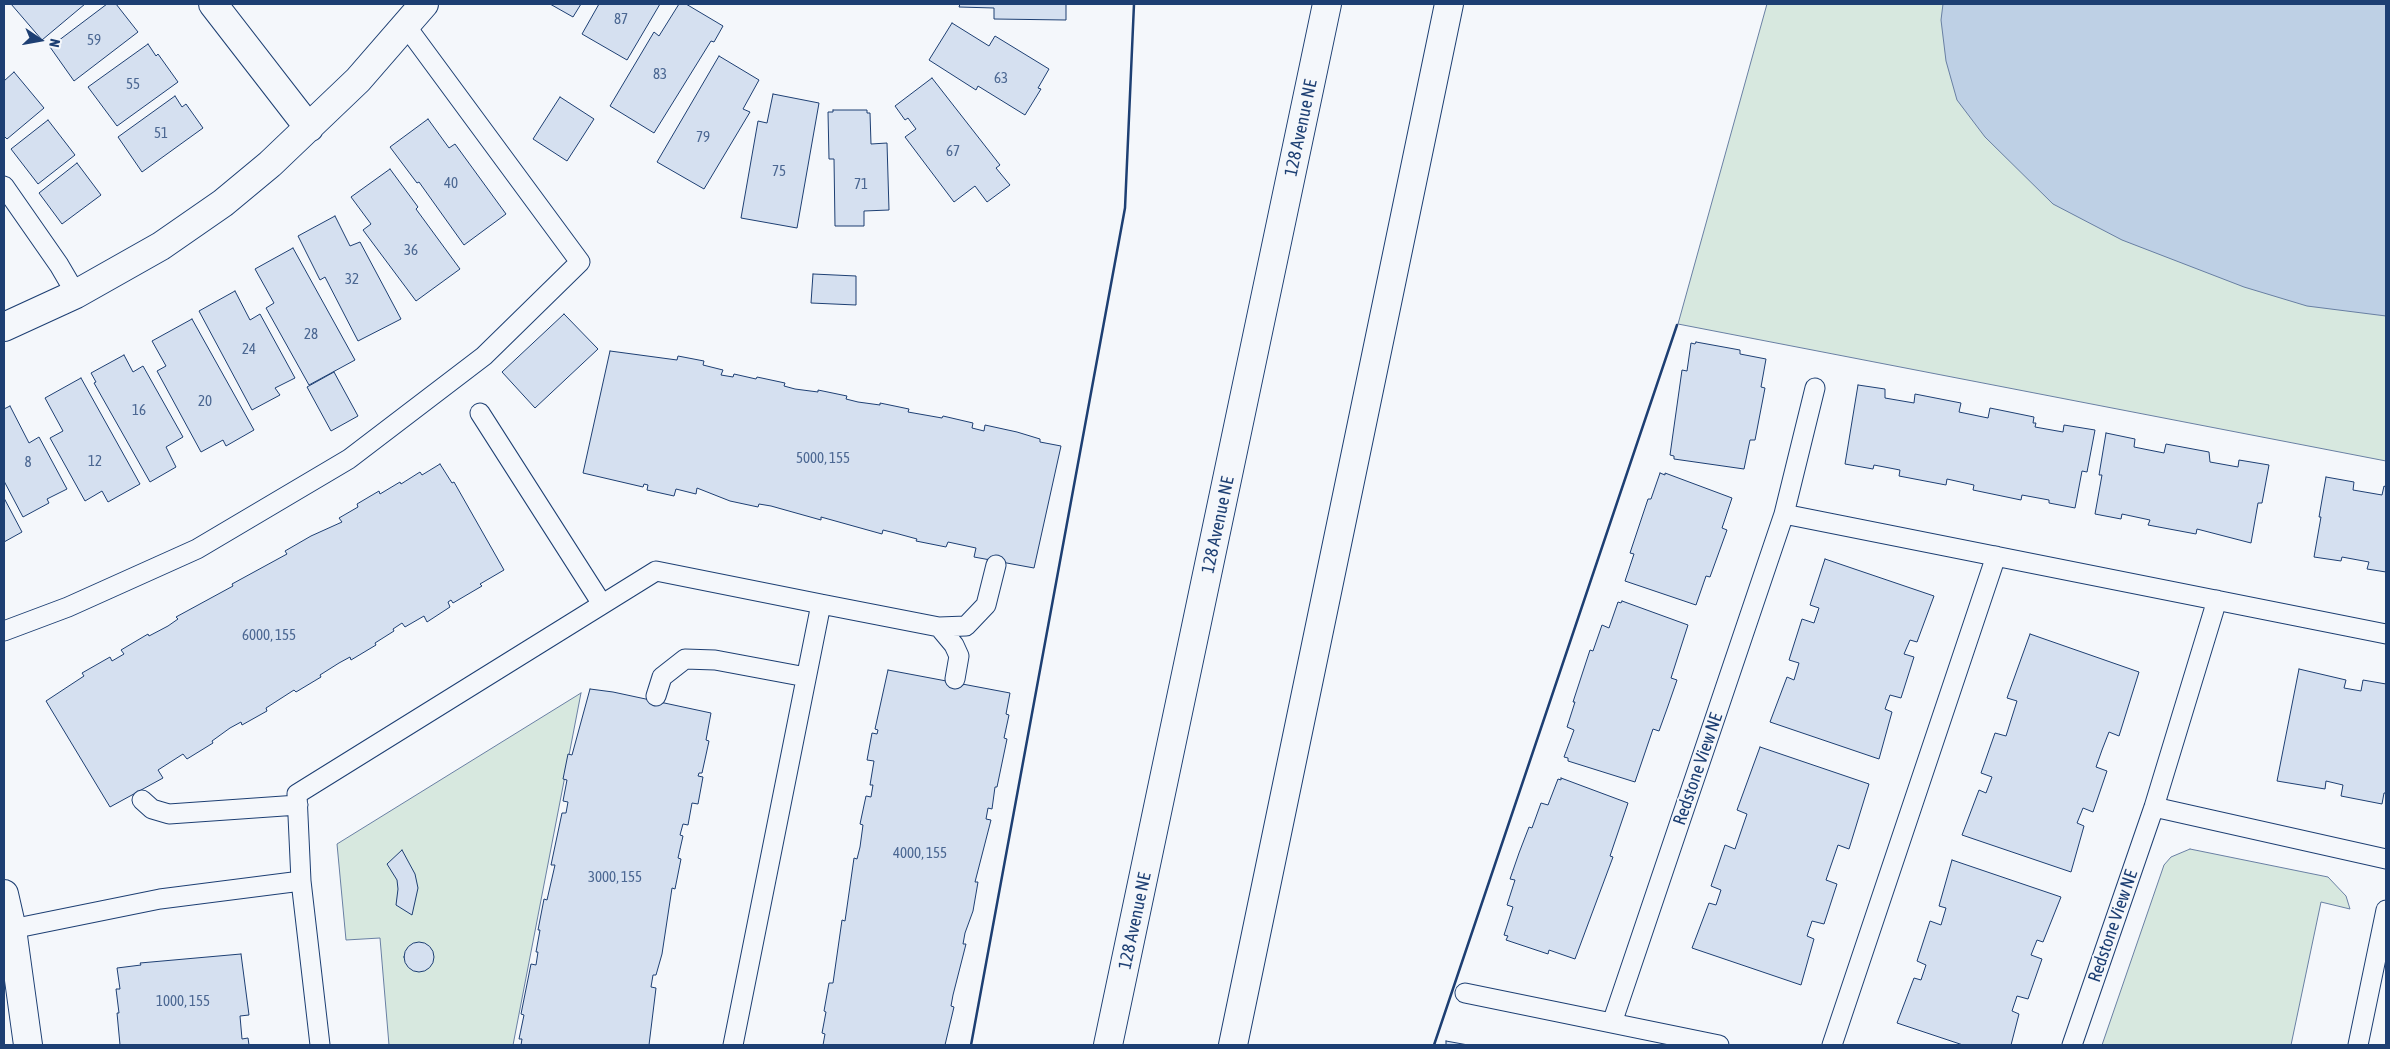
<!DOCTYPE html>
<html>
<head>
<meta charset="utf-8">
<style>
  body { margin:0 }
  #map { position:relative; width:2390px; height:1049px; overflow:hidden; background:#f4f7fb; font-family:"Asap Condensed",sans-serif }
  canvas { display:block }
  .frame { position:absolute; inset:0; border:5px solid #1d3f73; pointer-events:none }
  .north { position:absolute; left:15px; top:15px; width:50px; height:50px; -webkit-text-stroke:4px #f4f7fb; paint-order:stroke; rotate:102deg; font-size:14px; font-weight:700; line-height:20px; text-align:center; color:#1d3f73 }
  .north::after { content:''; display:block; margin:auto; width:18px; height:22px; background:#1d3f73; clip-path:polygon(50% 0,100% 100%,50% 72%,0 100%) }
</style>
</head>
<body>
<div id="map">
<canvas width="2390" height="1049"></canvas>
<div class="frame"></div>
<div class="north">N</div>
</div>
<script>
const c = document.querySelector('canvas').getContext('2d');
c.lineJoin = 'round';
function fill(path, color) { c.fillStyle = color; c.fill(path, 'evenodd'); }
const toPath = rows => new Path2D(rows.map(r => 'M' + r).join(''));
function trace(path, color, width, dash) { c.strokeStyle = color; c.lineWidth = width; c.lineCap = dash ? 'butt' : 'round'; c.setLineDash(dash || []); c.stroke(path); }
function drawText(font, color, halo, rows, align = 'center') {
  c.font = font + ' "Asap Condensed",sans-serif'; c.lineWidth = 4; c.setLineDash([]); c.textBaseline = 'middle'; c.strokeStyle = halo; c.fillStyle = color; for (const [text, x, y, turn = 0] of rows) {
    c.save(); c.translate(x, y); c.rotate((+turn || 0) * Math.PI / 180); c.textAlign = isNaN(turn) ? turn : align; if (halo) c.strokeText(text, 0, 0); c.fillText(text, 0, 0); c.restore();
  }
}
const green = toPath([
  [1767,4,2386,4,2386,461,1678,324,1767,4],
  [581,693,513,1045,389,1045,380,938,346,940,337,844,581,693],
  [2190,849,2328,877,2346,896,2350,909,2321,902,2291,1045,2102,1045,2164,865,2171,857,2190,849]
]);
const water = toPath([
  [1943,4,2386,4,2386,316,2307,306,2244,287,2122,240,2053,204,1985,137,1957,100,1946,61,1941,20,1943,4]
]);
const building = toPath([
  [11,4,85,4,42,40,11,4],
  [107,4,116,4,138,32,74,81,50,47,107,4],
  [550,4,581,4,573,17,550,4],
  [599,4,660,4,627,60,582,34,599,4],
  [679,4,686,4,723,26,714,42,711,41,654,133,610,106,654,32,659,36,679,4],
  [960,4,1066,4,1066,20,994,19,994,8,959,7,960,4],
  [952,23,989,46,995,36,1049,69,1038,88,1041,89,1025,115,978,86,976,90,929,60,952,23],
  [148,44,156,56,158,54,178,82,117,126,88,87,148,44],
  [719,56,759,80,743,109,750,112,704,189,657,162,719,56],
  [14,72,44,108,7,139,4,136,4,81,14,72],
  [932,78,1000,165,996,168,1010,185,987,202,975,186,954,202,905,137,916,129,908,118,905,120,895,106,932,78],
  [773,94,819,103,797,228,741,218,758,121,767,123,773,94],
  [175,96,182,107,186,104,203,128,142,172,118,137,175,96],
  [560,97,594,119,567,161,533,139,560,97],
  [833,110,867,110,867,113,870,113,871,144,887,143,889,210,864,211,864,226,835,226,834,159,829,159,828,112,833,112,833,110],
  [428,119,449,148,455,144,506,214,464,245,419,182,417,183,390,147,428,119],
  [48,120,75,155,38,184,11,149,48,120],
  [77,163,101,195,62,224,39,193,77,163],
  [390,169,418,207,416,209,460,269,416,301,363,230,371,224,351,197,390,169],
  [335,216,350,246,360,242,401,319,358,341,325,277,320,280,298,236,335,216],
  [293,248,355,360,309,385,266,308,274,303,255,269,293,248],
  [813,274,856,276,856,305,811,303,813,274],
  [235,291,250,320,260,314,295,378,275,388,280,395,252,410,199,311,235,291],
  [564,314,598,349,535,408,502,372,564,314],
  [192,319,254,430,226,446,223,440,201,452,157,371,166,366,152,341,192,319],
  [1696,342,1740,350,1740,354,1766,359,1761,387,1765,388,1755,440,1750,440,1744,469,1674,459,1674,456,1670,455,1682,370,1687,371,1691,343,1695,344,1696,342],
  [610,351,677,360,678,356,704,361,703,365,723,370,721,375,733,377,734,374,756,379,757,377,785,383,784,386,795,389,818,392,818,390,847,396,846,399,858,402,880,405,880,403,909,409,908,412,942,418,943,416,973,423,972,428,984,431,985,425,1017,432,1040,439,1040,442,1061,446,1034,568,974,557,976,548,948,542,946,547,916,541,917,539,895,533,883,530,882,534,821,517,821,520,771,506,759,504,758,507,730,501,697,488,696,494,676,489,674,496,647,490,648,485,644,484,643,487,583,473,610,351],
  [124,355,133,372,143,366,183,437,166,447,176,467,150,482,94,383,96,382,91,373,124,355],
  [334,372,358,416,331,431,307,387,334,372],
  [81,378,140,484,108,502,102,491,85,501,50,438,63,431,45,398,81,378],
  [1858,385,1885,389,1885,398,1914,403,1915,394,1961,403,1959,412,1988,418,1990,408,2034,417,2033,423,2036,423,2035,427,2063,432,2064,425,2095,430,2087,472,2082,471,2075,508,2049,503,2049,500,2022,495,2021,500,1973,490,1974,485,1947,479,1946,485,1899,476,1900,470,1874,465,1873,469,1845,464,1858,385],
  [10,406,29,443,39,437,67,489,47,499,49,503,23,517,4,481,4,409,10,406],
  [2106,433,2135,439,2134,447,2164,453,2166,444,2209,452,2210,462,2238,467,2239,460,2269,465,2262,503,2258,503,2251,543,2197,529,2196,534,2148,525,2150,520,2122,514,2121,519,2095,514,2102,475,2099,475,2106,433],
  [440,464,452,483,454,482,504,570,480,584,482,586,453,603,451,600,448,602,450,607,427,622,424,616,405,627,402,623,393,629,394,631,375,643,376,645,351,660,350,657,339,663,320,675,321,677,296,692,294,690,266,708,267,711,242,725,241,722,230,728,212,741,213,743,187,759,183,754,158,770,163,778,110,807,46,701,84,676,82,673,110,657,112,661,124,654,121,650,148,634,149,636,168,626,178,619,176,617,233,586,232,584,287,554,285,551,311,536,342,522,339,518,358,507,357,504,379,491,380,494,400,482,401,484,420,472,422,475,440,464],
  [1660,473,1665,475,1665,473,1732,498,1722,528,1727,530,1710,577,1706,576,1696,605,1625,581,1634,554,1630,553,1648,499,1651,499,1660,473],
  [2326,477,2354,482,2353,490,2382,495,2384,486,2386,487,2386,572,2367,569,2369,562,2342,557,2341,561,2314,557,2321,517,2319,517,2326,477],
  [4,498,22,532,4,542,4,498],
  [1825,559,1934,596,1917,642,1910,640,1904,654,1914,657,1901,698,1890,695,1885,709,1892,712,1879,759,1770,722,1787,677,1794,680,1799,663,1789,660,1802,619,1814,623,1819,608,1810,605,1825,559],
  [1622,601,1688,625,1671,678,1677,680,1668,706,1659,731,1653,729,1635,782,1568,761,1568,758,1564,757,1574,730,1567,727,1575,702,1573,702,1590,650,1593,651,1602,625,1609,628,1618,602,1621,603,1622,601],
  [2030,634,2139,672,2119,736,2109,732,2102,750,2096,767,2107,771,2093,812,2083,808,2077,823,2084,826,2071,872,1962,835,1979,790,1986,793,1992,777,1981,773,1995,733,2006,736,2017,701,2007,698,2030,634],
  [2299,669,2346,680,2344,688,2361,691,2363,680,2386,684,2386,793,2384,793,2382,804,2341,796,2343,785,2326,781,2325,789,2277,781,2299,669],
  [888,670,1010,693,1006,714,1009,715,1004,738,1007,739,997,787,995,787,992,809,988,808,986,819,991,820,975,882,978,882,973,911,965,933,963,944,966,944,953,995,951,1006,954,1007,945,1045,823,1045,825,1034,822,1033,826,1012,824,1011,829,983,833,983,842,920,845,921,854,858,857,859,860,847,863,825,860,824,866,796,871,797,873,785,870,785,874,761,867,760,872,733,877,734,878,730,875,729,888,670],
  [590,689,613,692,711,713,706,740,709,741,702,773,699,773,698,776,703,777,698,804,692,803,688,825,683,824,680,835,683,836,678,858,681,859,675,889,672,888,662,954,656,975,653,975,651,987,656,988,649,1045,521,1045,522,1039,519,1039,524,1015,521,1014,531,964,536,965,538,952,536,952,540,930,538,930,544,899,547,900,555,865,551,865,562,813,566,813,568,802,563,801,567,780,563,779,568,754,572,755,590,689],
  [1760,747,1869,784,1849,849,1838,845,1826,880,1837,884,1824,924,1812,921,1807,936,1814,939,1801,985,1692,948,1709,903,1716,905,1721,890,1711,886,1725,845,1735,849,1747,814,1737,810,1760,747],
  [1561,778,1628,803,1610,856,1613,857,1575,959,1549,950,1548,954,1506,940,1508,936,1504,935,1513,907,1507,905,1515,880,1510,879,1519,853,1529,827,1532,828,1541,803,1548,805,1558,779,1561,780,1561,778],
  [402,850,415,874,418,888,412,915,396,905,398,889,397,880,387,864,402,850],
  [1952,860,2061,897,2043,942,2037,940,2031,955,2042,959,2028,999,2017,996,2012,1011,2019,1014,2011,1045,1963,1045,1897,1023,1914,978,1921,980,1926,965,1917,961,1930,921,1941,925,1946,908,1939,906,1952,860],
  '404 957a15 15 0 1 1 30 0a15 15 0 1 1-30 0Z',
  [241,954,249,1015,240,1016,242,1039,248,1038,249,1045,120,1045,117,1013,119,1013,116,989,120,989,117,968,141,965,140,963,241,954],
  [1446,1041,1468,1045,1446,1045,1446,1041]
]);
const lane = toPath([
  [4,186,59,265,76,294],
  [480,413,602,604],
  [1784,514,2386,634],
  [821,604,939,627,966,626,986,605,996,565],
  [939,627,954,645,959,656,955,679],
  [4,631,68,607,197,549,349,459,484,356,580,262,406,26],
  [656,696,662,677,685,659,715,660,806,677],
  [142,800,152,809,169,814,298,805],
  [2154,807,2386,859],
  [12,929,160,899,301,881],
  [1465,993,1719,1045],
  [1612,1023,1784,514,1815,388],
  [320,1045,301,881,297,794,656,571,821,604,733,1045],
  [1832,1045,1996,556],
  [2072,1045,2154,807,2217,600],
  [2358,1045,2386,910]
]);
const street = toPath([
  [213,4,309,128],
  [4,327,76,294,161,246,223,203,270,164,358,80,424,4],
  [4,894,12,929,28,1045]
]);
const secondary = toPath([
  [1108,1045,1327,4],
  [1233,1045,1449,4]
]);
const wall = toPath([
  [971,1045,1125,208,1134,4],
  [1434,1045,1677,325]
]);
const numberNames = [
  ["87",621,19],
  ["59",94,40],
  ["83",660,74],
  ["63",1001,78],
  ["55",133,84],
  ["51",161,133],
  ["79",703,137],
  ["67",953,151],
  ["75",779,171],
  ["40",451,183],
  ["71",861,184],
  ["36",411,250],
  ["32",352,279],
  ["28",311,334],
  ["24",249,349],
  ["20",205,401],
  ["16",139,410],
  ["5000, 155",823,458],
  ["12",95,461],
  ["8",28,462],
  ["6000, 155",269,635],
  ["4000, 155",920,853],
  ["3000, 155",615,877],
  ["1000, 155",183,1001]
];
const streetNames = [
  ["128 Avenue NE",1301,128,-78],
  ["128 Avenue NE",1218,525,-78],
  ["Redstone View NE",1698,769,-71],
  ["128 Avenue NE",1135,921,-78],
  ["Redstone View NE",2113,926,-71]
];
fill(green, '#d7e8df');
trace(green, '#687fa3', 1);
fill(water, '#bed0e5');
trace(water, '#687fa3', 1);
fill(building, '#d5e0f0');
trace(building, '#1d3f73', 1);
trace(lane, '#1d3f73', 21);
trace(street, '#1d3f73', 30);
trace(secondary, '#1d3f73', 30);
trace(lane, '#f4f7fb', 19);
trace(street, '#f4f7fb', 28);
trace(secondary, '#f4f7fb', 28);
trace(wall, '#1d3f73', 2.5);
drawText('15px', '#4b6792', null, numberNames);
drawText('18px', '#1d3f73', '#f4f7fb', streetNames);
</script>
</body>
</html>
